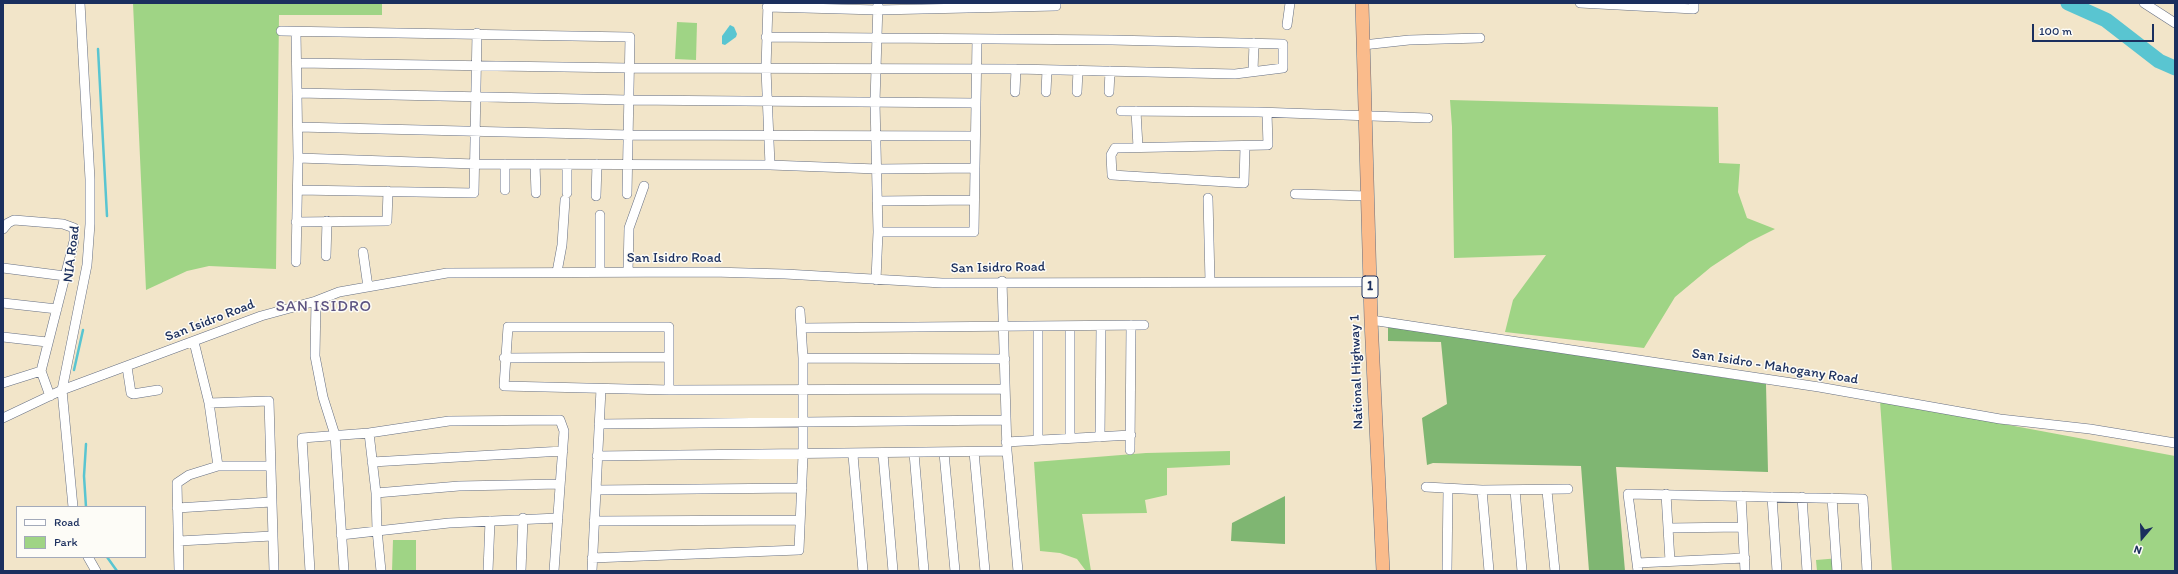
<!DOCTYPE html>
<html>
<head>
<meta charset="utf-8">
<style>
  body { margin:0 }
  #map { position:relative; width:2178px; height:574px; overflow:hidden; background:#f2e5c9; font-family:Itim,sans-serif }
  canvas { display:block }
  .frame { position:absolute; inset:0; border:4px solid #1b2f5e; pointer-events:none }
  .legend { position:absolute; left:16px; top:506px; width:130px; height:52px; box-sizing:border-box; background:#fdfcf7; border:1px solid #a3aaba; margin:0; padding:5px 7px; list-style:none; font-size:12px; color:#1b2f5e }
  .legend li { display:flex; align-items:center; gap:8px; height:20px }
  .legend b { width:20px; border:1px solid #a3aaba }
  .north { position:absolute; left:2122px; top:518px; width:40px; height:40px; -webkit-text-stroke:3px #fdfcf7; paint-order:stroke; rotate:199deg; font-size:11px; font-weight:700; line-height:16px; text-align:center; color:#1b2f5e }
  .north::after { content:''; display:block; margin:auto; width:14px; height:18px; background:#1b2f5e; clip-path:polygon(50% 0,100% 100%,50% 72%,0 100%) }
  .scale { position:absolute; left:2032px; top:24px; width:122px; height:18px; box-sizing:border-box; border:2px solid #1b2f5e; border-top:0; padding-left:5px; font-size:12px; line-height:14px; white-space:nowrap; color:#1b2f5e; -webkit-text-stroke:3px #fdfcf7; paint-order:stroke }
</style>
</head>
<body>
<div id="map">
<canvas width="2178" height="574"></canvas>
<div class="frame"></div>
<ul class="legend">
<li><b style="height:5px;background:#fff"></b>Road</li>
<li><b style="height:11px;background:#9fd485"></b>Park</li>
</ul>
<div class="north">N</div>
<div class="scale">100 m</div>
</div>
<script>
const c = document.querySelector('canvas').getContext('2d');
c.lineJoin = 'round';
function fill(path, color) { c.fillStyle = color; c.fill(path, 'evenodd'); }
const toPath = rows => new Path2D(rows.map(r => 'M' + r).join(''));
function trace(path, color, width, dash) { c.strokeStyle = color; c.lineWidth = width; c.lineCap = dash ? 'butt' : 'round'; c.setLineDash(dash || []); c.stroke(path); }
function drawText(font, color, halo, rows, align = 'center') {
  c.font = font + ' Itim,sans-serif'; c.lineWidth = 3; c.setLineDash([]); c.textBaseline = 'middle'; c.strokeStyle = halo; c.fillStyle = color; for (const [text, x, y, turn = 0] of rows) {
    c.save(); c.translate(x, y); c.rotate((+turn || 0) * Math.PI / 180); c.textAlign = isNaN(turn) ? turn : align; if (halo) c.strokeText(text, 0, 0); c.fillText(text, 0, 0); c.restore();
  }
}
const green = toPath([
  [133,3,382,3,382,15,279,15,276,269,209,266,187,271,146,290],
  [677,22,697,23,696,60,675,59],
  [1450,100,1718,107,1719,163,1740,164,1738,192,1747,218,1775,229,1749,242,1711,267,1675,297,1644,348,1505,332,1513,300,1546,255,1454,258,1452,127],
  [1880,401,2175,456,2175,571,1892,571],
  [1230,451,1230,465,1167,468,1167,495,1145,500,1147,513,1082,514,1091,571,1086,571,1077,559,1060,553,1040,551,1034,462,1146,453],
  [393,540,416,540,416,571,392,571],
  [1840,558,1841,571,1817,571,1816,560]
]);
const forest = toPath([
  [1388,326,1766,384,1768,472,1616,467,1625,571,1589,571,1581,466,1433,463,1427,465,1422,418,1447,404,1441,342,1388,341],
  [1285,496,1285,544,1231,541,1232,523]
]);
const water = toPath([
  [730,25,734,27,737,34,736,37,725,45,722,44,722,36]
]);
const stream = toPath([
  [98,49,107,216],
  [74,370,83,330],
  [86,444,84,476,86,507],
  [107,557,117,571]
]);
const river = toPath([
  [2068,3,2106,20,2159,61,2175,68]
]);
const minor = toPath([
  [768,3,766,69,770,165],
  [1580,3,1694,9,1694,3],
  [2144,3,2175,23],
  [767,7,878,10,1056,6,1056,3],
  [1287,25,1290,3],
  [281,31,630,37,627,194],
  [1363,45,1409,40,1480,38],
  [298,63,629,68,1016,69,1235,74,1283,68,1283,44,1112,40,766,37],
  [1253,71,1254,43],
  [1015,92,1016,69],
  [1046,92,1047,70],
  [1077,92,1078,70],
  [1109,92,1110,71],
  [298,93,628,100,976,103],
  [1121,111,1258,112,1428,118],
  [1136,111,1138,147],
  [298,127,629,135,975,136],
  [1245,146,1244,183,1112,175,1111,155,1115,148,1268,145,1267,113],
  [298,158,475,164,770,165,877,169,975,168],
  [505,164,505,190],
  [535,164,536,193],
  [298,190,474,193,477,33],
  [567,193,567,164],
  [1295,194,1368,196],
  [596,196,597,164],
  [1208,198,1210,282],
  [877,201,974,200],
  [600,215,600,272],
  [296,222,387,221,388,191],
  [3,229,8,223,14,220,63,224,74,228,74,241,41,371],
  [878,232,974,232,977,39],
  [363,252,368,287],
  [326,256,327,221],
  [296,262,298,158,296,32],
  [3,268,65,276],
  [557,272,562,245,565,200],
  [628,272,629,228,644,186],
  [876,280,878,232,875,102,878,3],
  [1002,281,1007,451,1018,571],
  [316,301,315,356,323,397,335,435,344,571],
  [3,303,57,309],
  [1371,320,1819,387,2000,419,2090,429,2175,443],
  [1070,326,1070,438],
  [802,328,1144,325],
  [3,337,47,342],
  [504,358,668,357],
  [803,358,1005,359],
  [127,367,131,393,133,394,158,390],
  [3,383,41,371,50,396],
  [669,390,669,327,508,327,504,386,669,390,1005,389],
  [209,403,269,401,274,571],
  [3,418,62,390,261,316,316,301,339,292,447,273,712,272,785,274,942,283,1370,282],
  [599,424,1006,420],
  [369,433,376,493,377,530,381,571],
  [1100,437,1101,326],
  [1038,440,1038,326],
  [1006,442,1131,435],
  [1130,450,1131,325],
  [974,452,985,571],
  [914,453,924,571],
  [944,453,955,571],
  [883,454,893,571],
  [853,455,863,571],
  [597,456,1007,451],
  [372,462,563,451],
  [218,466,271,466],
  [1426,487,1482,490,1568,489],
  [596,490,802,488],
  [1482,490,1489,571],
  [1515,490,1522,571],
  [1547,491,1555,571],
  [376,493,459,486,560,484],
  [1666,494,1670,561],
  [1741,496,1745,571],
  [1772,497,1777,571],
  [1802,497,1807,571],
  [1832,498,1837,571],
  [73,507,62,390,87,265,90,224,90,179,80,3],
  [177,508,271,502],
  [594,521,800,520],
  [1669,528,1742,527],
  [341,535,449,523,558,518],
  [179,541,272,536],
  [88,557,96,571],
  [592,558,799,550,803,455,803,358,800,311],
  [1637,563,1745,558],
  [179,571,177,483,189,475,218,466,209,403,194,342],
  [310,571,302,438,369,433,449,421,560,420,564,431,554,571],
  [488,571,490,521],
  [521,571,523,518],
  [592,571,601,389],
  [1447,571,1448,489],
  [1638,571,1628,494,1863,499,1867,571]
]);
const highway = toPath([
  [1362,3,1371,320,1383,571]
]);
const shields = [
  [1370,287,16]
];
const shieldNames = [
  ["1",1370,287]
];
const streetNames = [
  ["NIA Road",72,254,-83],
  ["San Isidro Road",674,258],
  ["San Isidro Road",998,268,-1],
  ["San Isidro Road",210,321,-21],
  ["San Isidro - Mahogany Road",1775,367,9],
  ["National Highway 1",1357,372,-92]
];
const quarterNames = [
  ["SAN ISIDRO",324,307]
];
fill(green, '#9fd485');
fill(forest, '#7fb672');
fill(water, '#59c5d1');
trace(stream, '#59c5d1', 2.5);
trace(river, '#59c5d1', 15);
trace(minor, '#666f83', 10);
trace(highway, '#666f83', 14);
trace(minor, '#fff', 9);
trace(highway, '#fabb8b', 13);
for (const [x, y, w] of shields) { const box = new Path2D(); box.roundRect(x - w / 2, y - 11, w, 22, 3); c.fillStyle = '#fdfcf7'; c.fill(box); trace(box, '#1b2f5e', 1); }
drawText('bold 13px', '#1b2f5e', null, shieldNames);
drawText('14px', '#1b2f5e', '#fdfcf7', streetNames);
c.letterSpacing = '1px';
drawText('16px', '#5d5482', '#fdfcf7', quarterNames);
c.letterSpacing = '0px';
</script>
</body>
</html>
